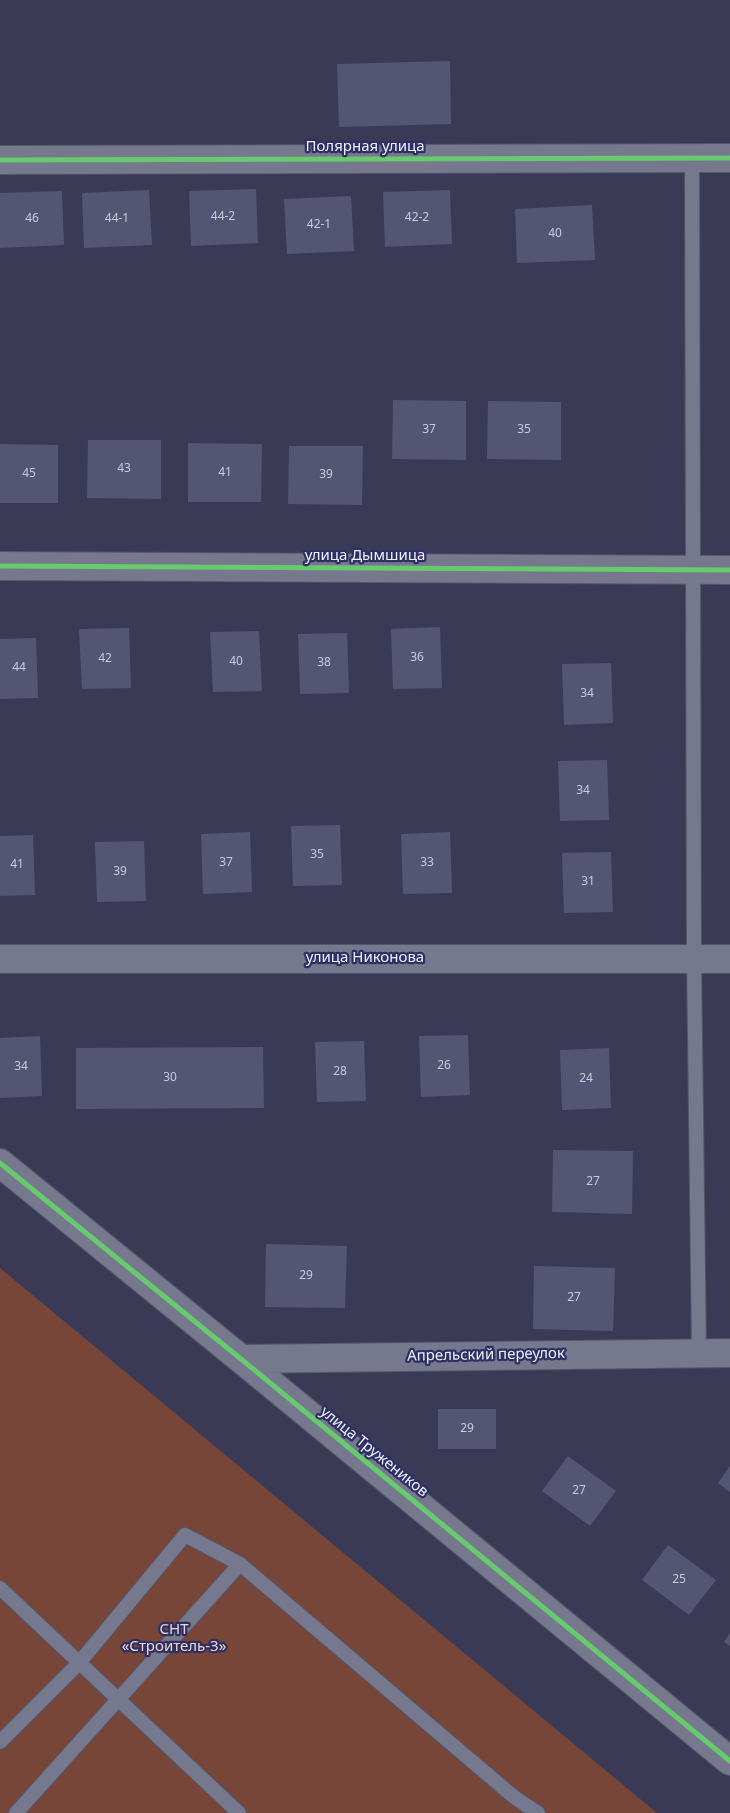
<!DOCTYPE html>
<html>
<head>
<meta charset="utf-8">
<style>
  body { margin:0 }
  canvas { display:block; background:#3a3a56 }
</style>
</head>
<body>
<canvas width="730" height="1813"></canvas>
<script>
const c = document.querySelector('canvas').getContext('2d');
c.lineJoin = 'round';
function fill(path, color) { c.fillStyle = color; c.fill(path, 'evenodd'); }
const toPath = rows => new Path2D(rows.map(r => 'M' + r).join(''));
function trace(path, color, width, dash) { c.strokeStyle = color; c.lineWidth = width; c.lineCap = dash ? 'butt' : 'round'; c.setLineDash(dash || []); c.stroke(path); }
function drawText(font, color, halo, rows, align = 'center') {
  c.font = font + ' "Noto Sans",sans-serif'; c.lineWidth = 4.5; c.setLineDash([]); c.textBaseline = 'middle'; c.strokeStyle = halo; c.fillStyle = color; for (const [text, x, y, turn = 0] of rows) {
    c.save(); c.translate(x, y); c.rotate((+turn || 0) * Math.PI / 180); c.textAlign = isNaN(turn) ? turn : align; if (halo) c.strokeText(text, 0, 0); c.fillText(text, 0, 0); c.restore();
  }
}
const green = toPath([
  [0,1268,657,1813,0,1813]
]);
const building = toPath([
  [450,61,451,124,339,127,337,64],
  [256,189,258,243,191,246,189,191],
  [149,190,152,245,84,248,82,193],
  [450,190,452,244,385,247,383,192],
  [62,191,64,245,0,248,0,193],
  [351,196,354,251,287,254,284,199],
  [592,205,595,260,517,263,515,209],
  [393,400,466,401,466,460,392,459],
  [488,401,561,402,561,460,487,459],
  [88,440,161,440,161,499,87,498],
  [188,443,262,444,261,502,188,502],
  [0,444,58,445,58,503,0,503],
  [289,446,363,446,362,505,288,504],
  [440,627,442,688,393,689,391,629],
  [129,628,131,688,82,689,79,629],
  [259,631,262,691,213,692,210,632],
  [347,633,349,693,300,694,298,634],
  [36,638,38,698,0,699,0,639],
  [611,663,613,723,564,725,562,664],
  [607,760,609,820,560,821,558,761],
  [340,825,342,885,293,886,291,826],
  [250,832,252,892,203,894,201,834],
  [450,832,452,893,403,894,401,834],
  [33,835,35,895,0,896,0,836],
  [144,841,146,901,97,902,95,842],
  [611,852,613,912,564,913,562,853],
  [468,1035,470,1095,421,1097,419,1036],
  [40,1036,42,1096,0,1098,0,1038],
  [364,1041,366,1101,317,1102,315,1042],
  [263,1047,264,1108,76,1109,76,1048],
  [609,1048,611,1108,562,1110,560,1050],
  [553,1150,633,1151,632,1214,552,1212],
  [266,1244,347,1246,345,1308,265,1307],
  [534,1266,615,1268,613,1331,533,1329],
  [438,1409,496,1409,496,1449,438,1449],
  [568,1456,616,1491,590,1526,542,1491],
  [730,1466,730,1492,718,1483],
  [668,1545,716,1580,689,1615,642,1580],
  [730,1633,730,1646,724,1642]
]);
const lane = toPath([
  [692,158,694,958,699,1352],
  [0,1588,239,1813],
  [0,1742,79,1663,185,1535,240,1564,514,1797,538,1813],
  [16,1813,240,1564]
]);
const street = toPath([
  [0,160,730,158],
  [0,566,730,570],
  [0,959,730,959],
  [0,1163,241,1359,730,1761],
  [241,1359,730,1353]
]);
const cycleway = toPath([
  [0,160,730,158],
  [0,566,730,570],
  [0,1163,241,1359,730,1761]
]);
const numberNames = [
  ["44-2",223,217],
  ["42-2",417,218],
  ["46",32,219],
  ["44-1",117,219],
  ["42-1",319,225],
  ["40",555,234],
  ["37",429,430],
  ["35",524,430],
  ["43",124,469],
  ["41",225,473],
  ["45",29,474],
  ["39",326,475],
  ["36",417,658],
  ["42",105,659],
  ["40",236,662],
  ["38",324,663],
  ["44",19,668],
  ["34",587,694],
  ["34",583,791],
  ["35",317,855],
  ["37",226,863],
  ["33",427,863],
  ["41",17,865],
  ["39",120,872],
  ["31",588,882],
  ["26",444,1066],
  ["34",21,1067],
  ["28",340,1072],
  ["30",170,1078],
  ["24",586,1079],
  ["27",593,1182],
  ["29",306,1276],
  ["27",574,1298],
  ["29",467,1429],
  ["27",579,1491],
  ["25",679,1580]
];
const streetNames = [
  ["Полярная улица",365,147],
  ["улица Дымшица",365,556],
  ["улица Никонова",365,958],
  ["Апрельский переулок",486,1355,-1],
  ["улица Тружеников",374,1452,39]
];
const parkNames = [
  ["СНТ",174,1630],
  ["«Строитель-3»",174,1647]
];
fill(green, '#784639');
fill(building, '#545572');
trace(lane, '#545569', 16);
trace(street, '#545569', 30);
trace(lane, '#76788e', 14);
trace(street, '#76788e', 28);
trace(cycleway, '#67ca6e', 5);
drawText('12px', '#c8c9da', null, numberNames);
drawText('15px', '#eef0fd', '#2e2f62', streetNames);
drawText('15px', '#eed4cb', '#2e2f62', parkNames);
</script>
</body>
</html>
